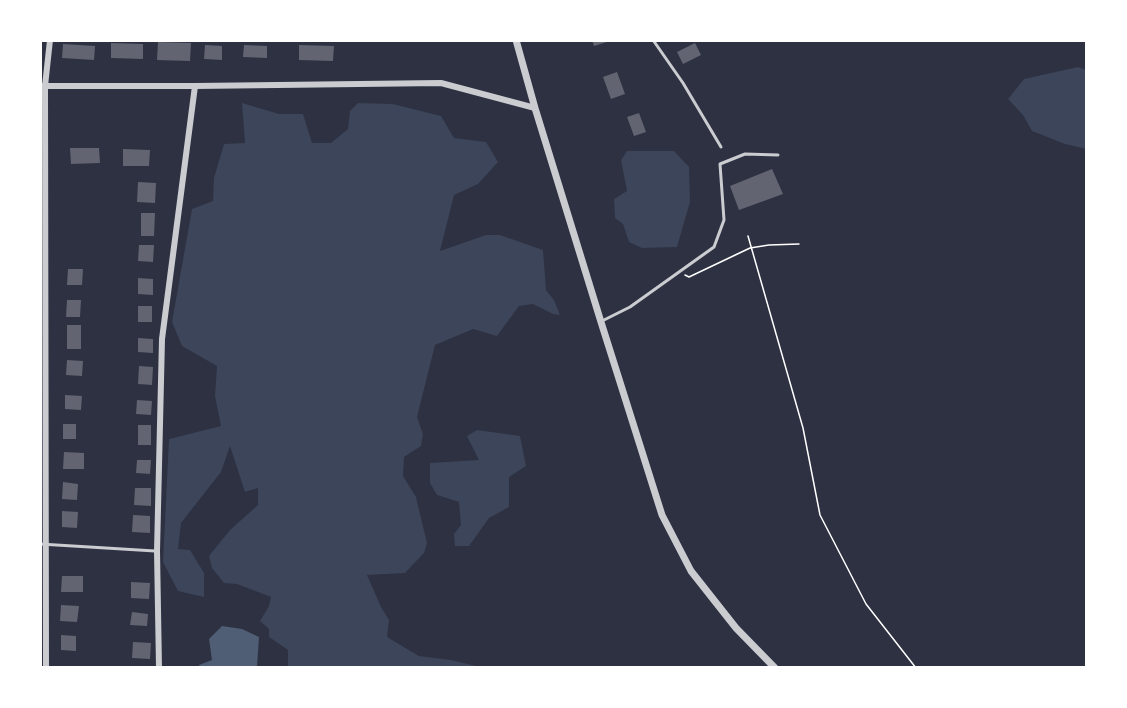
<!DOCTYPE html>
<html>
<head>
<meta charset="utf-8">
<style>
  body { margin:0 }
  #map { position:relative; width:1127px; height:708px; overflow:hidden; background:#2d3142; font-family:Mulish,sans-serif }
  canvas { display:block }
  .frame { position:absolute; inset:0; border:42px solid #fff; pointer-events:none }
</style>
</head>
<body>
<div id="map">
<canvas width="1127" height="708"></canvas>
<div class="frame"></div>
</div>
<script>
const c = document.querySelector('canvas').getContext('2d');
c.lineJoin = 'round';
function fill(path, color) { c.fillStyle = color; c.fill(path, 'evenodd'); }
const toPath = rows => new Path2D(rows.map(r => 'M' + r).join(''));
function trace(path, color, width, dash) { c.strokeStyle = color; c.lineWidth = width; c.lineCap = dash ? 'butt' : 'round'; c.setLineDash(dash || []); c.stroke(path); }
const green = toPath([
  [1078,67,1086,70,1086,149,1065,144,1032,131,1023,115,1008,99,1024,79],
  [242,103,279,114,303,114,312,143,331,143,348,129,350,111,358,103,393,104,441,116,454,138,486,142,498,162,478,184,454,195,440,251,486,235,500,235,543,250,546,290,554,300,560,315,553,314,533,304,519,306,497,336,473,329,435,345,417,417,423,434,421,446,404,457,403,476,416,497,427,543,424,553,405,573,367,575,381,607,389,620,387,637,419,656,451,660,480,667,288,667,288,650,269,637,269,629,260,621,269,606,271,597,237,584,224,583,212,568,209,556,230,530,258,505,258,488,245,492,230,446,221,472,181,523,178,549,190,550,204,573,204,597,178,591,163,562,169,439,221,426,215,396,217,366,182,346,172,322,192,209,213,201,214,178,224,144,245,143],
  [627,151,674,151,689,167,690,202,677,247,642,248,629,242,623,224,615,218,614,199,627,191,621,160],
  [477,430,520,436,526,466,509,477,509,507,489,518,469,546,455,546,454,534,461,525,459,502,437,495,430,483,430,463,479,460,467,436]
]);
const water = toPath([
  [222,626,242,629,259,637,257,667,199,667,199,665,212,660,209,639]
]);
const building = toPath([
  [592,40,610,40,610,41,594,46],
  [158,42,191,43,190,61,157,60],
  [111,43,143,44,143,59,111,58],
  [695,43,701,55,683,64,677,52],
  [63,44,95,46,94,60,62,58],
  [205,45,222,46,222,60,204,59],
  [244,45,267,46,267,58,243,57],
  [299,45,334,46,333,61,299,60],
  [617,72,625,94,611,99,603,77],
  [639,113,646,132,634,136,627,117],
  [70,148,99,148,100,163,71,164],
  [123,149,150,150,149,166,123,166],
  [772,169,783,194,739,210,730,186],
  [138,182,156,183,155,203,137,202],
  [141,213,155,213,154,236,141,236],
  [139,245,154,245,153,262,138,261],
  [68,269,83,269,82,285,67,285],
  [138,278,153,279,153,295,138,294],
  [67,300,81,300,80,317,66,317],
  [138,306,152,306,152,322,138,322],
  [67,325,81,325,81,349,67,349],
  [138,338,153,339,153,353,138,352],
  [67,360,83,361,82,376,66,375],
  [139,366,153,367,152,385,138,384],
  [65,395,82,396,81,410,65,409],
  [137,400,152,401,151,415,136,414],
  [63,424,76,424,76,439,63,439],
  [138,425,151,425,151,445,138,445],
  [64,452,84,453,84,469,63,469],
  [137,460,151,460,150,474,136,473],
  [63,482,78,484,77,500,62,499],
  [135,488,151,488,151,506,134,505],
  [62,511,78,512,77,528,62,527],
  [133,515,150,516,150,533,132,532],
  [62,576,83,576,83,592,61,592],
  [131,582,150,583,149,599,131,598],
  [61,605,79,606,77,622,60,621],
  [132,612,148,614,147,626,130,625],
  [61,635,76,636,76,651,61,650],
  [133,642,151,643,150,659,132,658]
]);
const path = toPath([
  [748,236,803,428,820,515,866,604,916,668],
  [685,275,689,277,750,248,769,245,799,244]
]);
const service = toPath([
  [653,40,683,83,721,147],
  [602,321,630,307,714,247,724,220,720,164,745,154,778,155],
  [40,544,155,551]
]);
const minor = toPath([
  [40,86,195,86,441,83,535,108],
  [46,668,45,86,50,40],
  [159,668,157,551,162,339,195,86]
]);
const tertiary = toPath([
  [516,40,535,108,601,322,662,515,691,571,736,628,775,668]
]);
fill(green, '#3c4559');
fill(water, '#4f5d75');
fill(building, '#626471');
trace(path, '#fff', 1.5);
trace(service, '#caccd0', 3);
trace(minor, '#caccd0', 6);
trace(tertiary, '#caccd0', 7);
</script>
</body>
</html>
